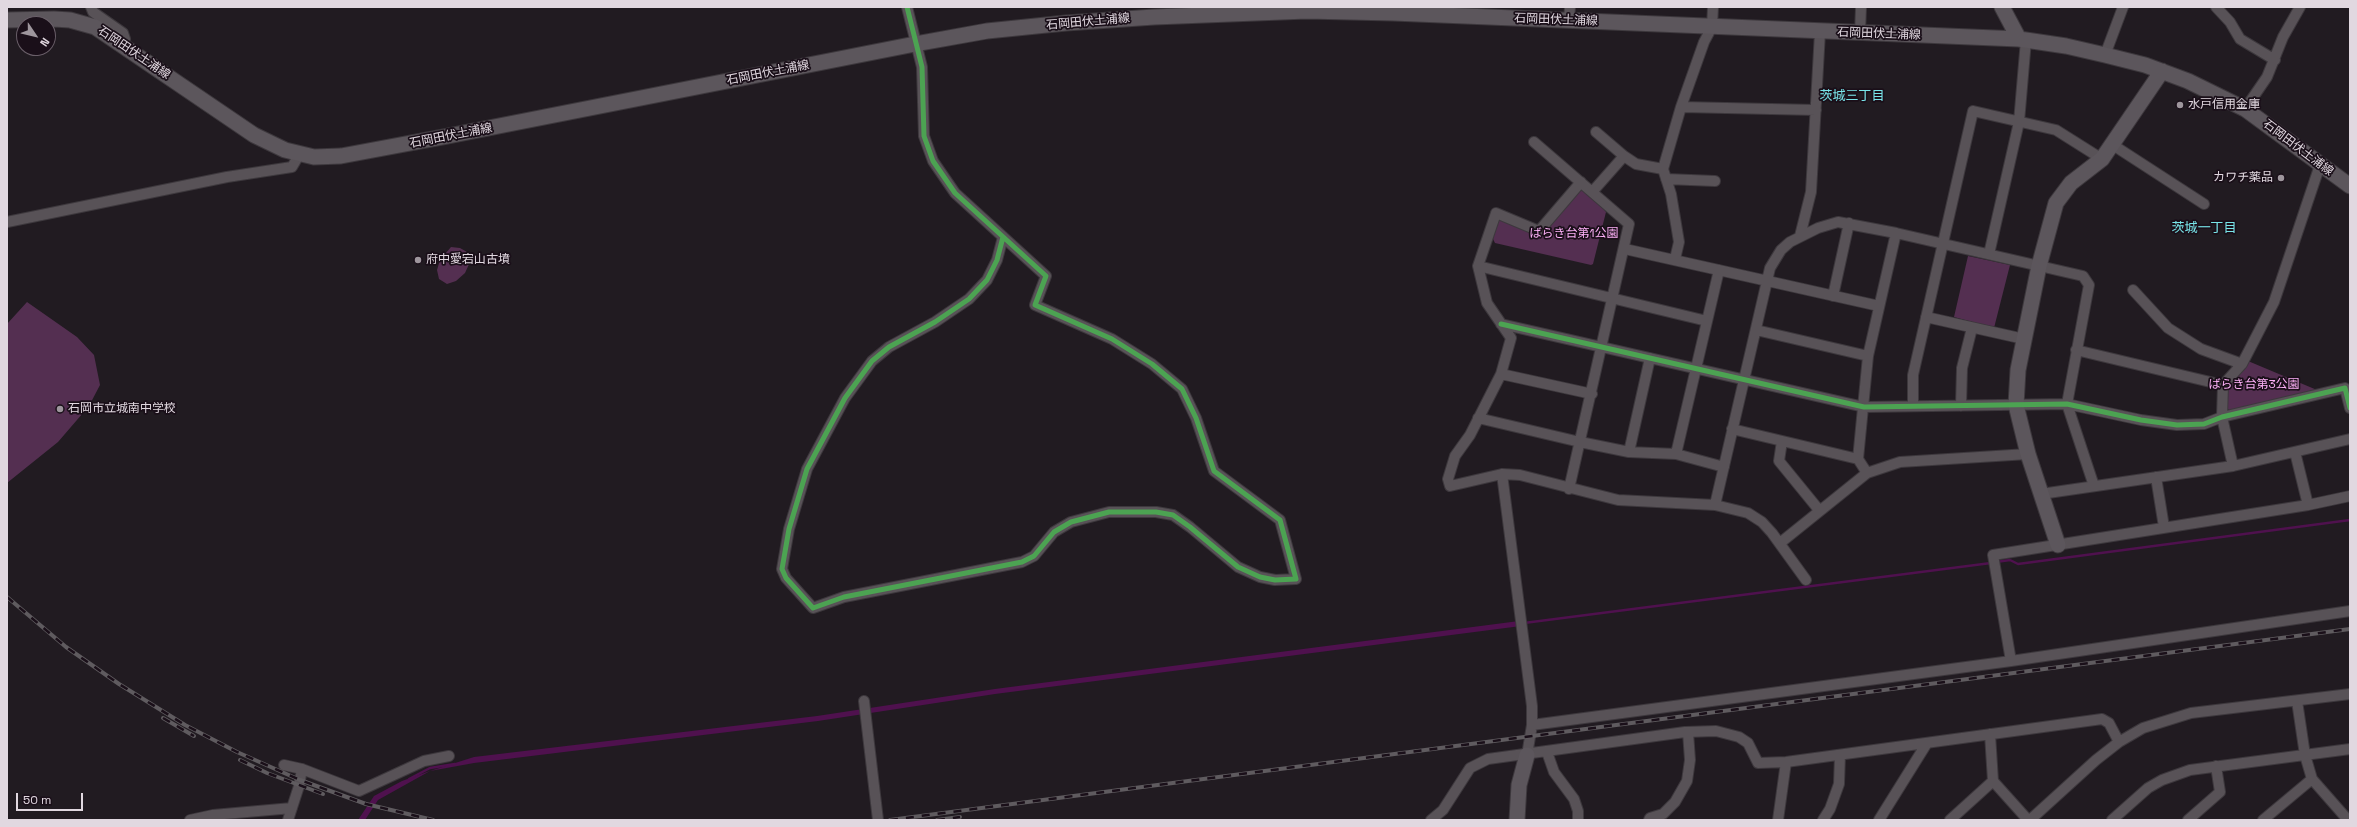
<!DOCTYPE html>
<html>
<head>
<meta charset="utf-8">
<style>
  body { margin:0 }
  #map { position:relative; width:2357px; height:827px; overflow:hidden; background:#211b21; font-family:"Space Grotesk",sans-serif }
  canvas { display:block }
  .frame { position:absolute; inset:0; border:8px solid #e1d8e0; pointer-events:none }
  .north { position:absolute; left:16px; top:16px; width:40px; height:40px; box-sizing:border-box; background:#1a0f19; border:1px solid #6a5f69; border-radius:50%; rotate:125deg; font-size:11px; font-weight:700; line-height:16px; text-align:center; color:#e1d8e0 }
  .north::after { content:''; display:block; margin:auto; width:14px; height:18px; background:#9e969d; clip-path:polygon(50% 0,100% 100%,50% 72%,0 100%) }
  .scale { position:absolute; left:16px; top:793px; width:67px; height:18px; box-sizing:border-box; border:2px solid #e1d8e0; border-top:0; padding-left:5px; font-size:12px; line-height:14px; white-space:nowrap; color:#e1d8e0; -webkit-text-stroke:3px #1a0f19; paint-order:stroke }
</style>
</head>
<body>
<div id="map">
<canvas width="2357" height="827"></canvas>
<div class="frame"></div>
<div class="north">N</div>
<div class="scale">50 m</div>
</div>
<script>
const c = document.querySelector('canvas').getContext('2d');
c.lineJoin = 'round';
function fill(path, color) { c.fillStyle = color; c.fill(path, 'evenodd'); }
const toPath = rows => new Path2D(rows.map(r => 'M' + r).join(''));
function trace(path, color, width, dash) { c.strokeStyle = color; c.lineWidth = width; c.lineCap = dash ? 'butt' : 'round'; c.setLineDash(dash || []); c.stroke(path); }
function drawText(font, color, halo, rows, align = 'center') {
  c.font = font + ' "Space Grotesk","Noto Sans JP",sans-serif'; c.lineWidth = 3.5; c.setLineDash([]); c.textBaseline = 'middle'; c.strokeStyle = halo; c.fillStyle = color; for (const [text, x, y, turn = 0] of rows) {
    c.save(); c.translate(x, y); c.rotate((+turn || 0) * Math.PI / 180); c.textAlign = isNaN(turn) ? turn : align; if (halo) c.strokeText(text, 0, 0); c.fillText(text, 0, 0); c.restore();
  }
}
const green = toPath([
  [1579,190,1583,190,1604,209,1606,212,1593,264,1591,265,1495,243,1493,239,1498,221,1502,220,1541,234],
  [451,247,460,248,467,252,470,262,465,273,456,281,447,284,439,279,437,270,440,260],
  [1968,256,2010,265,1994,328,1954,317],
  [27,302,77,337,94,355,100,385,89,406,58,442,7,483,7,324],
  [2248,361,2317,390,2230,411,2227,408,2227,386]
]);
const water = toPath([
  [1519,621,1521,626,995,694,818,721,474,763,430,771,378,800,365,820,358,820,374,796,402,781,430,771,474,757,817,716,995,689]
]);
const stream = toPath([
  [1996,562,2010,560,2018,564,2350,520],
  [1524,623,1991,563],
  [409,779,430,768,455,764]
]);
const street = toPath([
  [91,7,93,12,123,33,125,39,121,43],
  [907,7,922,67,924,136,933,161,955,193,1046,276,1035,305,1112,339,1152,364,1182,389,1196,418,1214,471,1280,520,1296,579,1275,580,1260,577,1238,567,1190,527,1173,515,1156,512,1109,512,1071,522,1054,532,1034,556,1022,562,844,597,813,608,786,578,782,569,789,529,807,469,845,398,872,361,889,347,935,322,969,299,987,280,997,260,1003,237],
  [2216,7,2230,22,2240,39,2275,60],
  [1569,20,1570,7],
  [1860,33,1861,7],
  [2105,55,2123,7],
  [1681,107,1816,110],
  [2245,109,2267,77,2283,37,2300,7],
  [1596,132,1624,156],
  [1534,142,1629,224,1569,489],
  [2113,145,2204,204],
  [1666,179,1715,181],
  [1581,182,1539,231,1496,213,1478,266,1487,303,1511,338,1501,374,1470,435,1455,456,1448,479,1450,486,1502,474,1520,475,1618,500,1715,505,1748,513,1762,522,1772,533,1806,580],
  [1593,191,1624,156,1636,164,1663,169],
  [7,222,227,177,292,167,299,155],
  [1800,236,1811,192,1820,32],
  [1625,249,1879,306],
  [1989,254,2019,122,2026,40],
  [1675,259,1679,242,1671,194,1663,169,1681,107,1704,42,1712,27,1713,7],
  [1478,266,1707,321],
  [2133,290,2168,328,2201,349,2242,364],
  [1833,296,1849,223],
  [1926,317,2024,339],
  [1501,324,1864,407,2067,404,2141,420,2177,425,2204,424,2222,417,2345,388,2350,408],
  [1756,330,1868,356],
  [2076,350,2223,385],
  [1501,374,1592,394],
  [1913,406,1913,375,1973,111,2056,130,2102,159],
  [1961,406,1962,368,1972,328],
  [1478,418,1580,442,1629,452,1676,454,1724,467],
  [1732,429,1858,459],
  [1782,441,1779,461,1819,510],
  [1629,452,1650,358],
  [2295,452,2308,505],
  [1676,454,1719,270],
  [2233,466,2222,417,2223,385,2242,364,2274,302,2320,165],
  [1867,473,1858,459,1868,356,1896,233],
  [1502,474,1532,706,1532,725,1527,755],
  [2156,477,2164,527],
  [2041,494,2233,466,2350,439],
  [1715,505,1770,268,1781,250,1790,242,1818,228,1838,222,1896,233,2083,276,2089,285,2067,404,2094,486],
  [1780,543,1867,473,1900,462,2028,454],
  [2011,661,1993,555,2308,505,2350,496],
  [864,701,878,820],
  [2297,701,2305,755,2312,779,2348,820],
  [1532,725,2011,661,2350,611],
  [1990,734,1993,781,2028,820],
  [1547,752,1554,772,1574,799,1578,811,1578,820],
  [284,765,302,769,359,791,424,761,449,756],
  [190,820,213,815,292,808],
  [288,820,299,786,302,769],
  [1431,820,1443,810,1470,768,1488,759,1685,732,1716,731,1739,737,1748,743,1758,763,1786,762,2102,719,2109,723,2119,742],
  [1649,820,1650,818,1663,814,1675,802,1687,781,1690,760,1688,732],
  [1778,820,1786,762],
  [1823,820,1830,809,1839,784,1840,755],
  [1879,820,1927,743],
  [1950,820,1993,781],
  [2030,820,2096,760,2119,742,2143,728,2191,713,2350,694],
  [2112,820,2148,788,2162,780,2190,770,2350,749],
  [2188,820,2220,792,2216,766],
  [2263,820,2312,779]
]);
const secondary = toPath([
  [2002,7,2019,39],
  [7,20,54,19,70,20,95,27,254,135,285,150,314,157,341,156,448,136,915,44,987,31,1066,23,1154,17,1307,11,1393,13,2019,39,2066,46,2105,55,2145,65,2188,81,2245,109,2350,186],
  [2058,545,2028,454,2016,405,2018,370,2039,266,2056,203,2071,183,2102,159,2162,71],
  [1517,820,1519,785,1527,755]
]);
const rail = toPath([
  [7,597,66,647,119,684,185,725,237,752,300,780,366,804,433,820],
  [163,718,194,736],
  [240,760,267,773,323,794],
  [890,820,2350,629],
  [937,820,960,817]
]);
const cycleway = toPath([
  [907,7,922,67,924,136,933,161,955,193,1046,276,1035,305,1112,339,1152,364,1182,389,1196,418,1214,471,1280,520,1296,579,1275,580,1260,577,1238,567,1190,527,1173,515,1156,512,1109,512,1071,522,1054,532,1034,556,1022,562,844,597,813,608,786,578,782,569,789,529,807,469,845,398,872,361,889,347,935,322,969,299,987,280,997,260,1003,237],
  [1501,324,1864,407,2067,404,2141,420,2177,425,2204,424,2222,417,2345,388,2350,408]
]);
const markers = [
  [2180,105,4,"#9e969d"],
  [2281,178,4,"#9e969d"],
  [418,260,4,"#9e969d"],
  [60,409,4,"#9e969d"]
];
const streetNames = [
  ["石岡田伏土浦線",1556,20,2],
  ["石岡田伏土浦線",1088,22,-5],
  ["石岡田伏土浦線",1879,34,2],
  ["石岡田伏土浦線",134,53,34],
  ["石岡田伏土浦線",768,73,-11],
  ["石岡田伏土浦線",451,136,-11],
  ["石岡田伏土浦線",2298,148,37]
];
const poiNames = [
  ["水戸信用金庫",2188,105],
  ["カワチ薬品",2273,178,"right"],
  ["府中愛宕山古墳",426,260],
  ["石岡市立城南中学校",68,409]
];
const parkNames = [
  ["ばらき台第1公園",1574,234],
  ["ばらき台第3公園",2254,385]
];
const neighbourhoodNames = [
  ["茨城三丁目",1852,96],
  ["茨城一丁目",2204,228]
];
fill(green, '#542f51');
fill(water, '#4f114e');
trace(stream, '#4f114e', 2.5);
trace(street, '#3d383d', 12);
trace(secondary, '#3d383d', 17);
trace(street, '#585257', 10);
trace(secondary, '#5c565c', 15);
trace(rail, '#5f5b5f', 4);
trace(rail, '#1a0f19', 2.5, [8]);
trace(cycleway, '#4ca352', 5);
for (const [x, y, r, color] of markers) { const dot = new Path2D(); dot.arc(x, y, r, 0, 2 * Math.PI); c.fillStyle = color; c.fill(dot); trace(dot, '#1a0f19', 1.5); }
drawText('12px', '#e1d8e0', '#1a0f19', streetNames);
drawText('12px', '#e1d8e0', '#1a0f19', poiNames, 'left');
drawText('12px', '#fcb0f6', '#1a0f19', parkNames);
drawText('13px', '#79e5e9', '#1a0f19', neighbourhoodNames);
</script>
</body>
</html>
